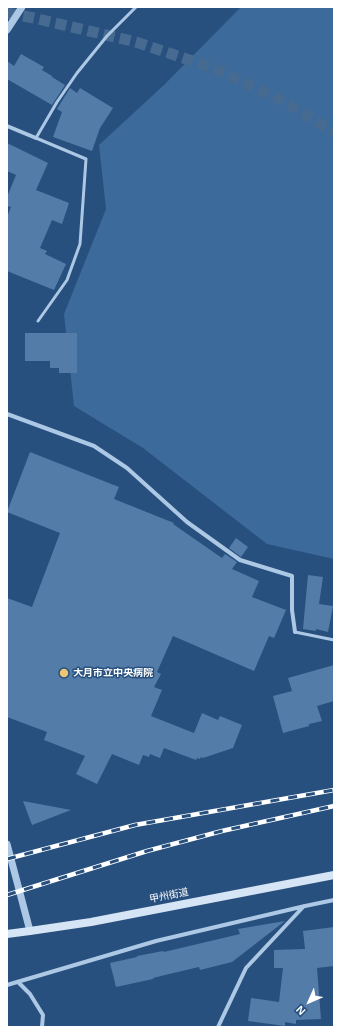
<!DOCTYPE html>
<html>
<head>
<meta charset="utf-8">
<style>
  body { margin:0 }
  #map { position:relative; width:341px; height:1034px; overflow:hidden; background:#27507e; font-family:Arial,sans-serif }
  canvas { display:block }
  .frame { position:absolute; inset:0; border:8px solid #fff; pointer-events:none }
  .north { position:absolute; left:289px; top:982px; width:40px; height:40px; -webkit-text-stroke:3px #27507e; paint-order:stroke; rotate:225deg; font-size:11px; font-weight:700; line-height:16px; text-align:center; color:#fff }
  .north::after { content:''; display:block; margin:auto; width:14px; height:18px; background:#fff; clip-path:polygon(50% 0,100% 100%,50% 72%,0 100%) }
</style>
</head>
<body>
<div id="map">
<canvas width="341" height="1034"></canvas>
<div class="frame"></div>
<div class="north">N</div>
</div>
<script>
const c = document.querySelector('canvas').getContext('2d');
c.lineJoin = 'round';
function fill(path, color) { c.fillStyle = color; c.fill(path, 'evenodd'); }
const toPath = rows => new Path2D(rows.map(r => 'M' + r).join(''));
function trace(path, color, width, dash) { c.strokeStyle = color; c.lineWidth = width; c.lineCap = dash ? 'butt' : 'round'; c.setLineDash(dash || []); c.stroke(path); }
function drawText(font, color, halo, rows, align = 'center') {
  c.font = font + ' Arial,"Noto Sans JP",sans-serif'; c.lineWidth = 3; c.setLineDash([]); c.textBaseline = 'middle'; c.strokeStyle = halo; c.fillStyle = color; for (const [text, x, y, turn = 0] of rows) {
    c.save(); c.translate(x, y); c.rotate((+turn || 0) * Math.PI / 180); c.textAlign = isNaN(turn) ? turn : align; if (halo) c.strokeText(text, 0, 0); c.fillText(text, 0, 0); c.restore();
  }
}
const green = toPath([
  [241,7,334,7,334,559,267,544,143,448,74,406,64,314,106,209,99,145,165,84]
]);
const building = toPath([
  [21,54,44,67,42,70,52,76,52,77,65,85,52,105,7,79,7,61,14,66],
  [70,88,77,93,80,88,113,108,100,128,92,151,53,137,62,112,57,109],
  [7,143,48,163,36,190,69,203,62,224,52,220,40,248,47,251,45,254,66,264,54,290,7,271,7,217,11,207,7,206,7,197,16,175,7,171],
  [25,333,77,333,77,373,59,373,59,368,50,368,50,361,25,361],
  [30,452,119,487,114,499,174,523,173,524,222,558,225,554,237,562,232,569,259,581,252,597,286,610,274,638,269,636,254,671,173,636,157,672,161,674,154,687,162,690,151,716,194,733,202,713,218,720,220,716,242,725,233,748,203,758,201,757,200,759,197,758,196,760,164,748,160,758,150,754,149,757,143,755,139,765,112,754,97,784,76,774,85,756,44,740,47,732,7,717,7,598,32,607,60,533,7,512],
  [236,538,248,547,241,557,229,548],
  [308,575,323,577,319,604,333,606,328,632,316,629,316,631,303,629],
  [334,665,334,701,317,706,322,721,309,724,309,726,283,733,273,696,292,691,288,678],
  [23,801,71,810,32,825],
  [285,921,232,962,200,970,199,967,165,975,153,978,153,979,116,987,110,963,137,957,137,956,163,951,164,952,240,934,238,929],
  [334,927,334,966,317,968,321,1019,296,1020,296,1024,285,1022,285,1026,248,1021,251,998,279,1002,283,968,274,968,274,950,305,949,303,931]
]);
const trunkTunnel = toPath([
  [7,13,34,18,136,42,213,68,279,99,334,132]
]);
const service = toPath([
  [38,321,67,280,80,244,86,159,36,138,57,102,77,73,107,36,136,7],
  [295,632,334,640]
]);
const minor = toPath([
  [7,126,36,138],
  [7,414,94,446,127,468,187,522,240,560,292,576,292,610,295,632],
  [18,982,30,994,43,1015,42,1027],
  [7,985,156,941,305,906,334,900],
  [218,1027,246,968,304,906]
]);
const tertiary = toPath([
  [7,30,22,7],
  [7,844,30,931]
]);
const secondary = toPath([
  [7,934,30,931,91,922,334,875]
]);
const rail = toPath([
  [7,859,135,825,334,790],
  [7,895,147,851,222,831,334,806]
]);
const markers = [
  [64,673,5,"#edc673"]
];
const poiNames = [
  ["大月市立中央病院",73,673]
];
const streetNames = [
  ["甲州街道",169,896,-11]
];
fill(green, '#3b6a9b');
fill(building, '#547ca8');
trace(trunkTunnel, '#476a91', 11, [11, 5.5]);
trace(service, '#adc8e5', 3);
trace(minor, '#adc8e5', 4);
trace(tertiary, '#adc8e5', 7);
trace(secondary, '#d6e5f5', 8);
trace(rail, '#fff', 4.5);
trace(rail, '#27507e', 3, [9]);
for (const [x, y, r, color] of markers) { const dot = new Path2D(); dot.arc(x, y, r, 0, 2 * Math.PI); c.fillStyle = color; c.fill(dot); trace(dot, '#27507e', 1.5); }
drawText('bold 10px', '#fff', '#27507e', poiNames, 'left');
drawText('10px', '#fff', '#27507e', streetNames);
</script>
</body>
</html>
